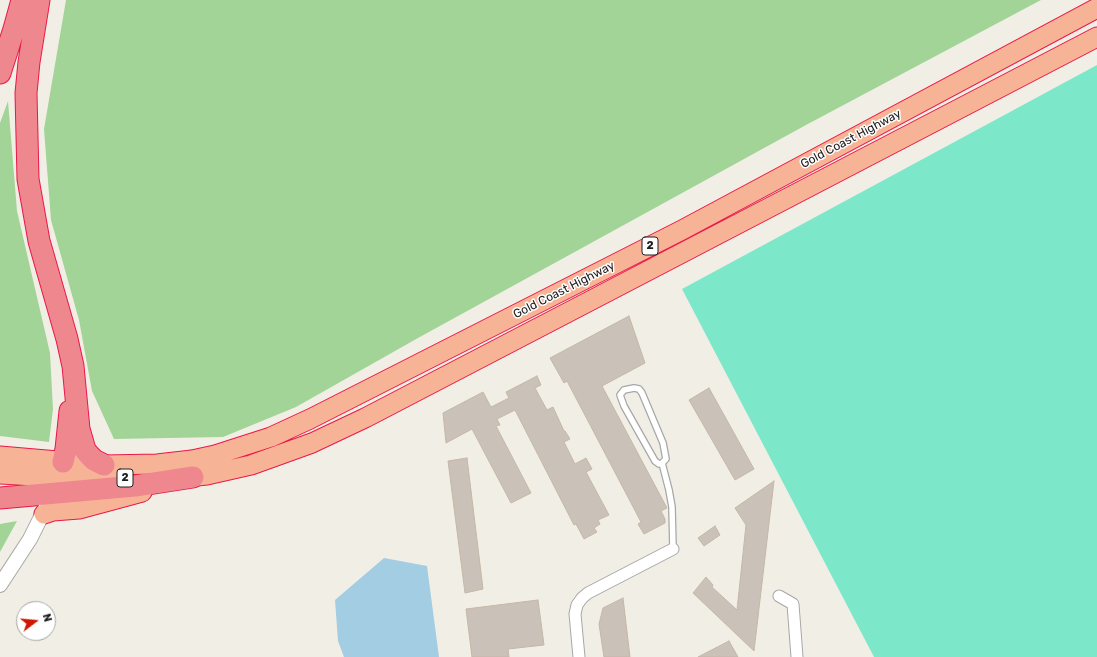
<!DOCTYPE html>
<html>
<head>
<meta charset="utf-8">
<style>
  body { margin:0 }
  #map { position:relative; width:1097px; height:657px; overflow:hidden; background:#f1efe5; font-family:Rubik,sans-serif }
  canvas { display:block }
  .north { position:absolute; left:16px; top:601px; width:40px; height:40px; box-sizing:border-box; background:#fff; border:1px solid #a6a6a6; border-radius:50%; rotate:74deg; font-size:11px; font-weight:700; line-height:16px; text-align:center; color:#202020 }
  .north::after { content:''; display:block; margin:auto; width:14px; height:18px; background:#d01600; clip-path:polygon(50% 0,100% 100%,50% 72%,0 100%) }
</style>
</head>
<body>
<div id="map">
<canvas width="1097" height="657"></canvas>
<div class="north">N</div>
</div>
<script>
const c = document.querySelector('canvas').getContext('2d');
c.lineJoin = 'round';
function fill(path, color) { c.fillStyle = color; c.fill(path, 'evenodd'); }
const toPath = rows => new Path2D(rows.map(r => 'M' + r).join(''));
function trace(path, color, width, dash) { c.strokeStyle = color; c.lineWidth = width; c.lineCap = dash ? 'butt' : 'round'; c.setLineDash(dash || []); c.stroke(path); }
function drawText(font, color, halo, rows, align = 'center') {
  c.font = font + ' Rubik,sans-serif'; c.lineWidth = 3; c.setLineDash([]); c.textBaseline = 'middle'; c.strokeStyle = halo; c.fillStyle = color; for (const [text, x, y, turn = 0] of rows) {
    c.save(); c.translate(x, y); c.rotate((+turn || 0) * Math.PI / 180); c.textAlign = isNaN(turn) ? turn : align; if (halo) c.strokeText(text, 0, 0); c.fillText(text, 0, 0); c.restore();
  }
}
const forest = toPath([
  [66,0,1041,0,806,125,418,338,296,407,223,437,114,439,92,391,79,320,51,220,44,129],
  [8,101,17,211,50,353,53,409,49,442,0,436,0,123],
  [17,521,0,552,0,524]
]);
const pitch = toPath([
  [1097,65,1097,657,874,657,682,289]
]);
const water = toPath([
  [384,558,427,566,439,657,344,657,338,641,335,600]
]);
const building = toPath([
  [629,316,645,363,602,386,667,508,661,511,665,519,665,523,644,534,638,524,641,522,567,381,564,383,550,358,629,316],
  [537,376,541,385,535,388,547,410,553,407,564,431,565,431,570,439,564,442,575,464,586,458,592,469,586,472,609,515,598,520,600,524,594,528,597,532,584,539,576,524,574,525,515,410,497,419,500,425,496,426,531,493,511,503,472,429,446,443,443,413,483,392,491,407,509,398,506,392,537,376],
  [709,388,754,469,735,480,689,400,709,388],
  [467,458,483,589,465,593,448,461,467,458],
  [774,481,754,651,693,593,706,577,713,585,712,587,737,610,746,525,735,508,774,481],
  [715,526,720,535,704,546,698,538,715,526],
  [623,598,630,657,604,657,599,624,603,608,623,598],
  [538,600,544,645,508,649,509,657,472,657,466,609,538,600],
  [729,641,738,657,698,657,729,641]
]);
const service = toPath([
  [662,463,659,464,655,461,624,406,620,395,624,390,634,388,639,389,642,393,663,443,666,459,662,463,669,490,672,507,673,549]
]);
const minor = toPath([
  [779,596,793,604,797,657],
  [579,657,575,614,577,605,582,598,588,593,673,549]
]);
const tertiary = toPath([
  [0,585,30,539,47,505]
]);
const trunk = toPath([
  [0,456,104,465,157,464,192,460,215,455,271,437,310,419,682,230,1097,8],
  [0,474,69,478,124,478],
  [177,478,207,475,251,465,312,443,365,418,1097,37],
  [44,514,53,511,79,509,142,492]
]);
const motorway = toPath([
  [39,0,29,62,26,93,28,179,39,241,67,339,73,366,79,429,85,450,89,455,94,460,104,465],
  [0,73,14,29,22,0],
  [63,462,66,449,70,411],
  [0,498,135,486,193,477]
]);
const shields = [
  [650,246,16],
  [125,478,16]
];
const shieldNames = [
  ["2",650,246],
  ["2",125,478]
];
const streetNames = [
  ["Gold Coast Highway",851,139,-28],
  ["Gold Coast Highway",564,290,-27]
];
fill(forest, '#a2d497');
fill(pitch, '#7de7c9');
fill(water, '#a2cde2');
fill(building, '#cac2b8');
trace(building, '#c4b7a6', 1);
trace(service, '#a7a7a7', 8);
trace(minor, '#a7a7a7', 13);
trace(tertiary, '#a7a7a7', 16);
trace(trunk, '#ea1749', 21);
trace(motorway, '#ea1749', 23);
trace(service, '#fff', 5.5);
trace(minor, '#fff', 11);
trace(tertiary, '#fff', 14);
trace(trunk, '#f7b396', 19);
trace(motorway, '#ef878f', 21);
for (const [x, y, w] of shields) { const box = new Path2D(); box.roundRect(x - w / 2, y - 9, w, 18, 3); c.fillStyle = '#fff'; c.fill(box); trace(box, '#202020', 1); }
drawText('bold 11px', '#202020', null, shieldNames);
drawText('12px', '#202020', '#fff', streetNames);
</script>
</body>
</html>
